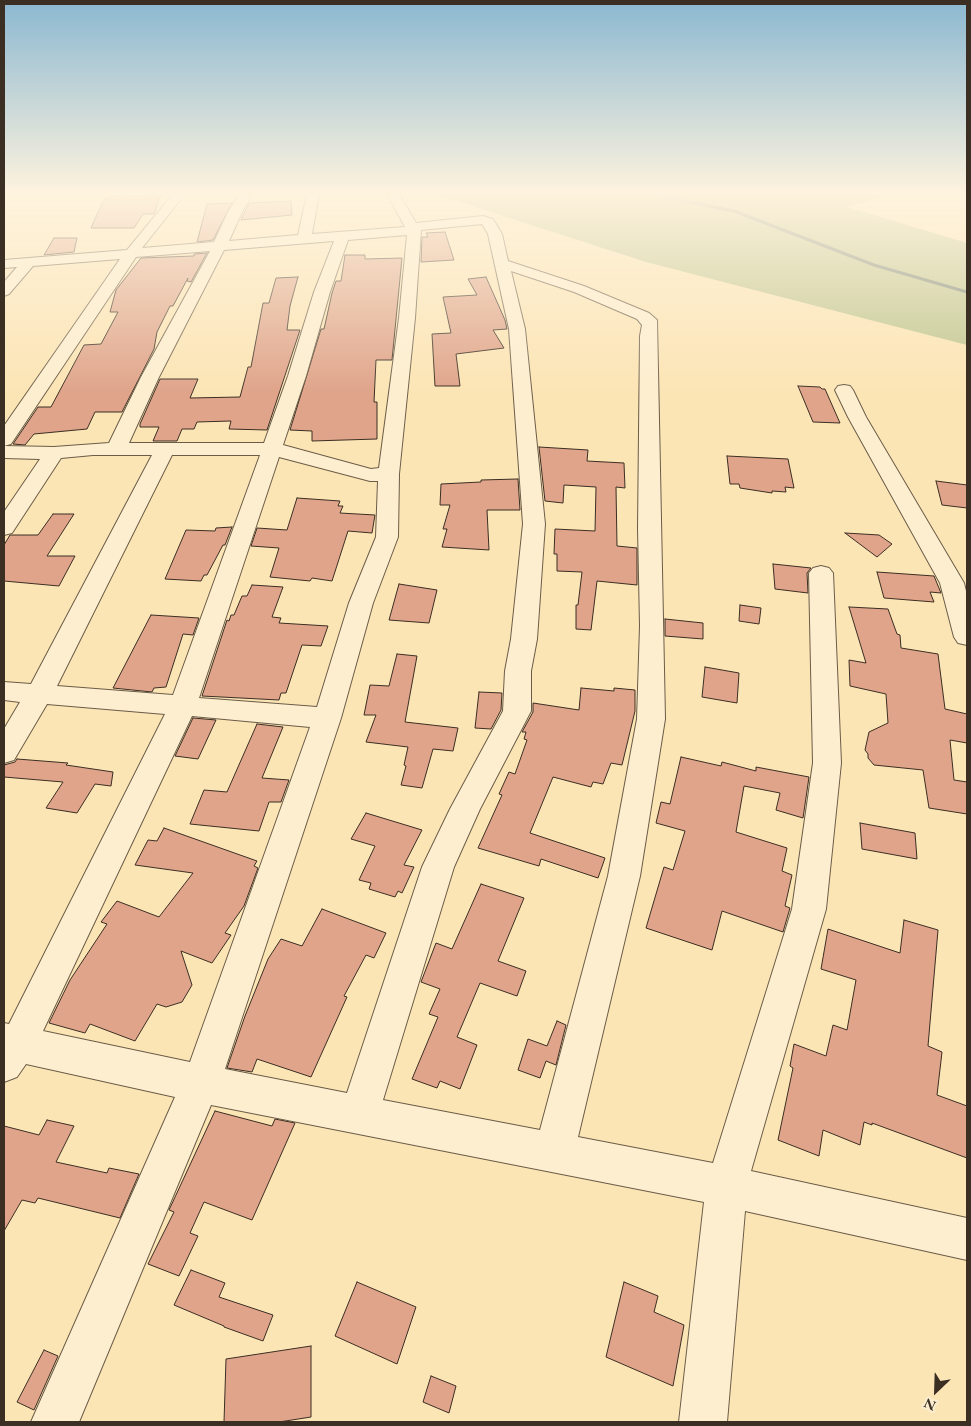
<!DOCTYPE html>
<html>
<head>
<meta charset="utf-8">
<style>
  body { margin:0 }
  #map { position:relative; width:971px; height:1426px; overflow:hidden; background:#fce5b5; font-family:"EB Garamond",serif }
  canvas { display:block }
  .frame { position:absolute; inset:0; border:5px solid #3b2e23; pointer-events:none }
  .north { position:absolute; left:911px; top:1366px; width:50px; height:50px; -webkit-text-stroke:4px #fdeecf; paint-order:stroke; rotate:204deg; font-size:14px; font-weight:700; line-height:20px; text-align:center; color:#3b2e23 }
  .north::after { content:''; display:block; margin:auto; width:18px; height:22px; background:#3b2e23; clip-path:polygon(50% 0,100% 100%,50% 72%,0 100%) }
</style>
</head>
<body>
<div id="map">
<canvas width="971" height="1426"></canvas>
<div class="frame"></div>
<div class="north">N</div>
</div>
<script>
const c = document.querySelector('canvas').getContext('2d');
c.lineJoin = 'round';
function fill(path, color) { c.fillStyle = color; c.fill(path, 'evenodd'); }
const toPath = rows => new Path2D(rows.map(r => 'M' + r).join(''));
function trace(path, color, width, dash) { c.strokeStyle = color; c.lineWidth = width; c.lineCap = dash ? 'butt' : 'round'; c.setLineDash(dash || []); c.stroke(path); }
const green = toPath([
  [435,194,892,194,847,207,967,243,967,345,646,262]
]);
const stream = toPath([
  [651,194,734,211,874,265,967,292]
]);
const building = toPath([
  [161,195,154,214,143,214,134,228,91,228,104,199,108,199,110,196,161,195],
  [291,201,292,215,241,220,249,203,291,201],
  [232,203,213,240,197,242,207,204,232,203],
  [445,232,454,260,421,262,422,237,428,237,426,233,445,232],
  [54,238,77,238,74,252,44,255,54,238],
  [207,253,191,282,187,281,188,278,173,306,170,306,157,332,154,349,122,412,95,412,87,429,34,434,25,445,13,444,38,407,51,407,84,345,101,344,118,312,110,312,116,290,141,258,194,256,194,254,207,253],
  [345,255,365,255,365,259,402,258,392,360,376,360,374,402,377,402,377,439,312,441,312,431,290,430,321,329,324,329,332,293,336,281,341,281,345,255],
  [298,277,290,306,287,330,300,330,267,430,229,429,231,421,197,422,194,429,182,429,177,441,153,441,159,427,140,427,140,424,160,379,198,379,190,398,240,397,248,367,251,367,263,303,269,303,276,278,298,277],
  [486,277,505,320,507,329,493,330,504,348,456,354,460,386,435,386,432,334,451,333,443,297,477,295,468,279,486,277],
  [798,386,820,387,822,389,825,389,840,423,813,422,798,386],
  [539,447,588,450,587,461,624,463,625,488,616,487,617,546,637,548,637,585,597,581,591,630,576,629,576,605,578,605,582,572,557,571,557,554,554,554,555,529,595,531,596,487,564,485,563,503,545,501,539,447],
  [727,456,788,459,794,488,785,487,786,492,772,491,772,493,740,488,739,484,730,484,727,456],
  [518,479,520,510,487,510,489,550,442,547,447,529,443,529,450,505,440,505,441,484,481,482,481,480,518,479],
  [936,481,967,485,967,508,942,505,936,481],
  [297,498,340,501,338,506,343,506,340,513,375,515,372,533,348,531,332,581,312,578,310,581,270,577,279,548,251,546,257,528,287,530,297,498],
  [53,514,74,514,47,556,75,556,59,586,4,581,4,545,10,535,38,535,53,514],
  [232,527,225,545,223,545,207,575,204,575,201,581,165,579,186,530,215,531,216,528,232,527],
  [845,533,879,535,892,544,877,557,845,533],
  [773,564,811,568,807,573,808,593,775,589,773,564],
  [877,572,934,576,941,593,930,592,934,602,884,598,877,572],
  [399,584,437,590,429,623,389,620,399,584],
  [252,585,283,587,272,617,281,618,279,623,328,626,321,646,302,645,286,693,281,693,279,700,202,696,227,620,229,621,231,615,234,615,242,596,247,596,252,585],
  [740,605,761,608,759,624,739,621,740,605],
  [849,607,888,609,897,634,900,635,901,648,938,654,945,709,967,714,967,743,950,740,954,780,967,782,967,814,929,808,923,770,874,765,868,758,868,754,865,750,869,732,888,723,886,694,850,686,849,660,866,663,849,607],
  [151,615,199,618,193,635,183,634,166,687,154,688,152,692,113,688,151,615],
  [665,619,703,623,703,639,665,636,665,619],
  [397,654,417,656,405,722,458,728,453,751,433,749,422,788,401,785,406,766,404,765,408,747,366,742,376,715,364,715,370,685,389,686,397,654],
  [705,667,739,673,737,703,702,697,705,667],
  [581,688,614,691,614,688,635,690,635,711,622,765,611,763,603,784,593,782,591,787,553,777,530,833,605,858,598,878,541,859,539,866,478,848,502,795,499,794,509,772,515,774,527,740,524,739,526,732,522,732,533,712,533,703,579,710,581,688],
  [479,692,502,693,501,710,491,729,475,728,479,692],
  [193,718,216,720,198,759,175,756,193,718],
  [257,724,283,727,262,778,289,780,281,802,269,802,259,831,190,824,204,790,227,792,257,724],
  [681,757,721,766,722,762,756,771,756,767,809,777,803,818,776,810,780,793,744,786,736,832,787,848,782,871,792,875,785,906,790,908,783,932,722,911,712,950,646,928,664,867,673,870,685,831,656,823,661,802,670,804,681,757],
  [17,759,68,763,66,765,113,772,111,786,95,784,77,813,46,808,63,782,4,777,4,765,15,762,17,759],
  [366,813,422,830,404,865,414,867,402,893,398,891,395,897,369,889,371,883,359,880,375,846,351,839,366,813],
  [860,823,915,833,917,859,862,849,860,823],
  [164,828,257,861,254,866,258,868,244,906,225,933,231,935,212,963,181,951,192,985,182,1002,166,1007,157,1004,135,1041,90,1024,85,1033,49,1023,70,980,107,924,101,922,117,901,159,917,193,873,135,865,148,840,157,841,164,828],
  [481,884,524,898,498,961,526,971,517,996,480,983,457,1037,477,1045,460,1089,440,1081,437,1088,412,1079,438,1017,429,1014,440,989,421,982,436,943,452,949,481,884],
  [322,909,386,933,374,958,366,955,344,996,347,997,311,1077,257,1059,252,1072,227,1068,245,1016,268,959,281,939,302,946,322,909],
  [904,920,938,930,928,1046,942,1052,937,1095,967,1106,967,1158,872,1123,872,1125,864,1122,860,1145,823,1130,819,1156,778,1140,793,1068,790,1066,794,1044,826,1056,833,1025,847,1030,856,980,821,969,828,929,900,953,904,920],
  [557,1021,566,1025,556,1065,546,1061,540,1078,518,1070,528,1039,547,1046,557,1021],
  [215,1111,272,1126,275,1119,295,1123,252,1220,204,1202,190,1233,198,1236,179,1276,148,1264,174,1212,169,1210,215,1111],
  [47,1120,74,1126,56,1162,107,1173,109,1168,139,1174,120,1218,38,1198,35,1203,22,1200,4,1231,4,1126,39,1135,47,1120],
  [191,1270,225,1283,219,1297,273,1315,263,1341,224,1327,224,1326,174,1305,191,1270],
  [357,1282,416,1307,397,1364,335,1336,357,1282],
  [624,1282,658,1296,654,1312,684,1325,673,1386,606,1357,624,1282],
  [311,1346,311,1417,279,1422,224,1422,226,1359,311,1346],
  [44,1350,58,1356,34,1410,17,1402,44,1350],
  [431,1376,456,1386,449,1413,423,1402,431,1376]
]);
const minor = toPath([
  [173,194,185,194,142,248,214,242,228,212,240,194,252,194,242,212,229,241,298,235,307,194,319,194,312,234,405,227,387,194,399,194,416,223,483,216,493,219,502,234,508,261,584,286,649,313,657,320,665,719,640,876,578,1137,713,1163,792,909,813,763,809,573,813,568,821,566,829,568,833,573,841,763,826,909,751,1171,967,1218,967,1260,745,1211,727,1422,679,1422,704,1202,211,1105,79,1422,31,1422,175,1097,26,1064,17,1077,4,1082,4,1023,9,1024,165,714,47,704,14,760,4,763,4,729,20,702,4,700,4,682,31,684,152,455,93,455,61,458,12,533,4,535,4,512,40,459,4,458,4,446,54,447,109,443,141,377,210,251,136,257,11,444,4,446,4,426,120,259,33,266,9,294,4,296,4,282,17,267,4,268,4,260,127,250,173,194],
  [482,224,488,234,509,329,523,524,511,639,505,671,503,711,450,809,422,867,347,1093,225,1069,341,718,373,603,398,537,399,474,415,318,421,230,482,224],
  [407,235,399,318,379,468,371,469,283,445,306,376,330,292,348,240,407,235],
  [334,241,314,292,288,376,264,443,129,443,159,377,224,250,334,241],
  [511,271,574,292,637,319,642,325,640,336,638,528,640,626,637,719,608,876,540,1130,383,1100,454,867,480,809,531,711,531,671,537,639,545,524,525,329,511,271],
  [172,455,260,455,173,695,57,686,172,455],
  [279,457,370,481,378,481,376,537,349,603,317,707,199,698,279,457],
  [192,716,310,727,190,1062,43,1031,192,716],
  [844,385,850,386,853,390,866,417,964,583,967,595,967,645,958,643,954,637,940,583,848,417,835,390,838,386,844,385]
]);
fill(green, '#bec58e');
trace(stream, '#778576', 3);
fill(building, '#dfa48a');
trace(building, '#3b2e23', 1);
trace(minor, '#6b5c48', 2);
fill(minor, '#fdeecf');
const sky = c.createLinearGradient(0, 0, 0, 394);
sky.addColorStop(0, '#8bb8d1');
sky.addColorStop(0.49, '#fef3de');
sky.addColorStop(1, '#fef3de00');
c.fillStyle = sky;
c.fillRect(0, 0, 971, 394);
</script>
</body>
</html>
